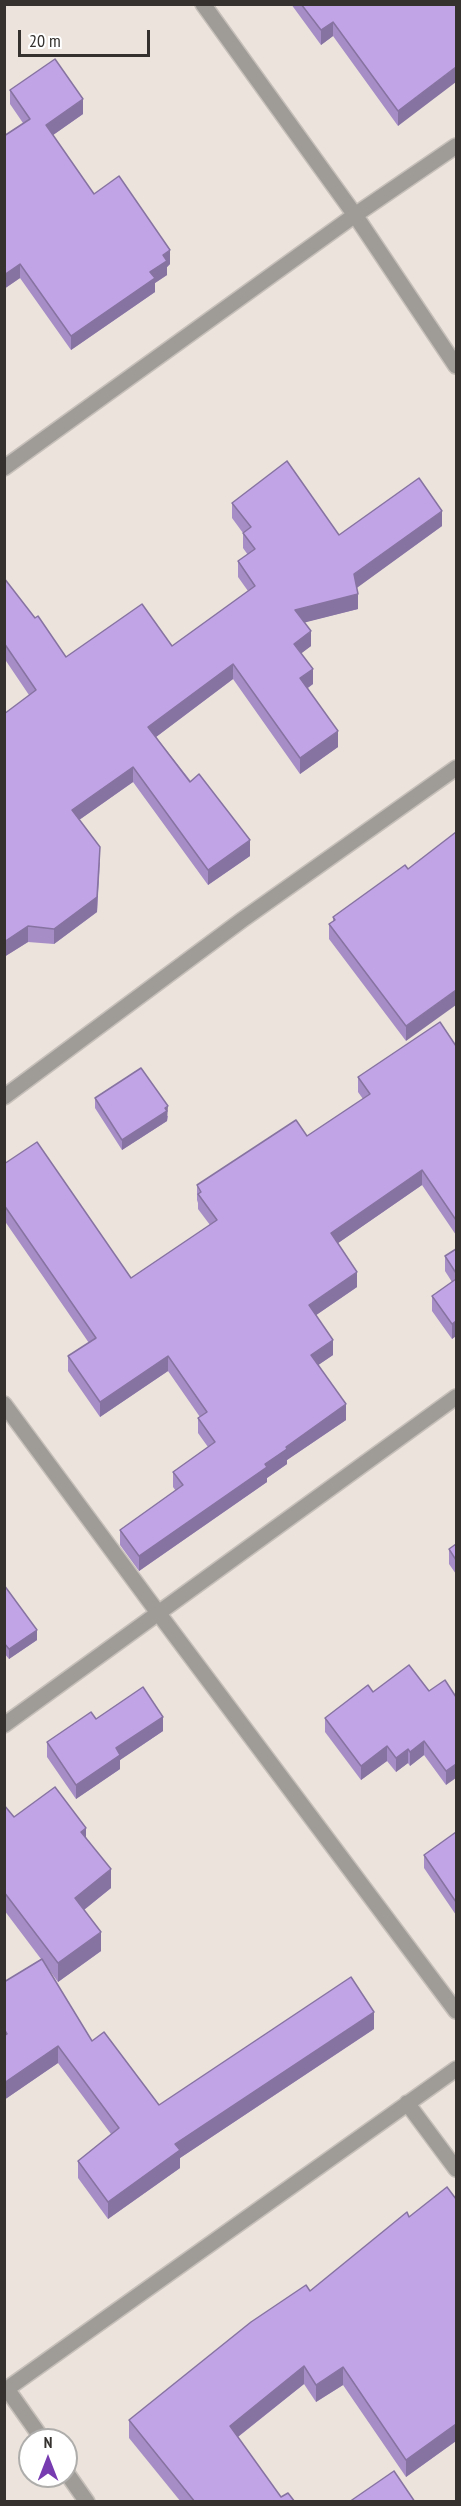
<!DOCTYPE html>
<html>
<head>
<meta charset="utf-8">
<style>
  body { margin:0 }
  #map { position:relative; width:461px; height:2506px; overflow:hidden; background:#ebe3dc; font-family:"PT Sans Narrow",sans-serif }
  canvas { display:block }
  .frame { position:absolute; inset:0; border:6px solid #34312e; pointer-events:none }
  .north { position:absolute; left:18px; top:2428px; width:60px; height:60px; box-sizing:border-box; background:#fff; border:2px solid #aeadab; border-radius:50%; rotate:0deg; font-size:16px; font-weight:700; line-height:24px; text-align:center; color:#34312e }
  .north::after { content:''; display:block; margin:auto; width:21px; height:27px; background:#783cb1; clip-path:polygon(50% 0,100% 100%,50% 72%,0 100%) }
  .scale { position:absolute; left:18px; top:30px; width:132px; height:27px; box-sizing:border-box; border:3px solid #34312e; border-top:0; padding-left:8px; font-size:18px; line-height:21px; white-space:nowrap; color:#34312e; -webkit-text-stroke:4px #fff; paint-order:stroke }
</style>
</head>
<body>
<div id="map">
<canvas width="461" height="2506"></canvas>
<div class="frame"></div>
<div class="north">N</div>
<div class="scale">20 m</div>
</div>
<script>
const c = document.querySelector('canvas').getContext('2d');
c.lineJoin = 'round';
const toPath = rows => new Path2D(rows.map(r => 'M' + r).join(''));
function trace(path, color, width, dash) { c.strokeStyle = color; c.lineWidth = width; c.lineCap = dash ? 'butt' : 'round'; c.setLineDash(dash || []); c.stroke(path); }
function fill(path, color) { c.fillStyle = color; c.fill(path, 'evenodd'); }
const minor = toPath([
  [203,4,355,215,456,366],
  [4,468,355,215,456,146],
  [4,1097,242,920,456,768],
  [4,1404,159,1614,456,2011],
  [4,1725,456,1397],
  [407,2103,456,2169],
  [7,2389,43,2440],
  [4,2391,456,2069],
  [66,2472,87,2502]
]);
const wall = toPath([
  [291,4,456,4,398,126,333,36,321,45],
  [10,90,83,114,53,135,94,194,170,264,167,267,167,275,155,283,155,292,71,350,20,278,4,289,4,136,23,123,10,104],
  [232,503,339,535,442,526,356,588,358,609,305,622,311,646,301,653,313,684,308,688,338,747,300,774,233,679,156,737,250,856,208,885,133,782,79,820,100,863,97,912,54,944,28,942,4,957,29,695,4,658,4,578,35,618,66,657,172,646,248,591,238,577,238,561,248,555,243,548,243,533,232,518],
  [408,869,406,1041,329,939,329,924,333,921,333,917],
  [456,1046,456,1235,422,1185,338,1243,357,1287,316,1315,333,1355,318,1365,346,1420,287,1460,287,1464,267,1478,267,1482,139,1571,120,1545,120,1530,176,1491,173,1487,173,1472,208,1447,198,1433,198,1418,200,1417,168,1371,100,1417,68,1371,68,1356,89,1343,4,1220,4,1164,131,1278,210,1225,198,1209,198,1203,197,1200,197,1185,307,1136,363,1099,358,1092,358,1077],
  [95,1098,168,1116,167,1121,122,1150,95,1108],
  [456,1249,456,1336,452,1339,432,1311,432,1296,452,1282,445,1271,445,1256],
  [456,1544,456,1574,449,1564,449,1549],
  [4,1585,37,1640,9,1659,4,1653],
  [429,1691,456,1697,446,1785,424,1755,410,1766,408,1763,396,1772,387,1761,361,1780,325,1732,325,1718,373,1692],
  [96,1719,163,1731,120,1760,120,1769,76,1799,47,1757,47,1742],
  [4,1805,14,1817,86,1837,111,1888,84,1910,101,1951,58,1982,47,1967,92,2041,159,2105,374,2029,180,2158,180,2168,108,2219,78,2178,78,2161,111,2134,58,2063,4,2100,4,1982,41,1959,4,1910],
  [456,1832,456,1915,424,1868,424,1855],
  [456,2199,456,2441,406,2477,343,2385,316,2402,304,2384,238,2437,281,2497,295,2502,181,2502,129,2438,129,2420,310,2291,409,2217]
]);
const shadedWall = toPath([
  [333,22,333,36,321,45,321,30],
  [456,67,456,82,398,126,398,111],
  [83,99,83,114,46,140,46,125],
  [170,250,170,264,167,267,167,275,155,283,155,292,71,350,71,336,163,255],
  [20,264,20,278,4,289,4,275],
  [442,511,442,526,354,590,354,574],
  [358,594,358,609,295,625,295,610],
  [311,631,311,646,294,659,294,644],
  [233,664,233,679,148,743,148,727],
  [313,669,313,684,300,693,300,678],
  [338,731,338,747,300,774,300,758],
  [133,767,133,782,72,825,72,810],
  [250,840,250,856,208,885,208,870],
  [100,847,97,912,54,944,54,929],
  [28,926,28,942,4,957,4,942],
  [456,990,456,1005,406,1041,406,1026],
  [168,1106,167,1121,122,1150,122,1140],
  [422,1170,422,1185,331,1248,331,1233],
  [357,1272,357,1287,309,1320,309,1305],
  [456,1321,456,1336,452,1339,452,1324],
  [333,1340,333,1355,311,1370,311,1355],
  [168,1356,168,1371,100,1417,100,1402],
  [346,1404,346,1420,287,1460,287,1464,267,1478,267,1482,139,1571,139,1556,286,1447],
  [37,1630,37,1640,9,1659,9,1649],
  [163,1717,163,1731,120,1760,120,1769,76,1799,76,1785,116,1748],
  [424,1741,424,1755,410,1766,410,1752],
  [387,1746,387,1761,361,1780,361,1766],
  [408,1749,408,1763,396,1772,396,1758],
  [456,1764,456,1778,446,1785,446,1771],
  [86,1828,86,1847,81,1832],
  [111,1869,111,1888,75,1917,75,1898],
  [101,1932,101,1951,58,1982,58,1963],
  [374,2012,374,2029,180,2158,180,2168,108,2219,108,2202,175,2144],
  [58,2046,58,2063,4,2100,4,2083],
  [304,2366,304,2384,230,2443,230,2426],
  [343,2367,343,2385,316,2402,316,2385],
  [456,2424,456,2441,406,2477,406,2460]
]);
const building = toPath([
  [301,4,456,4,456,67,398,111,333,22,321,30,301,4],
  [55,59,83,99,46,125,94,194,119,176,170,250,163,255,167,261,150,272,155,278,71,336,20,264,4,275,4,136,30,119,10,90,55,59],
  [287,461,339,535,419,478,442,511,354,574,358,594,295,610,311,631,294,644,313,669,300,678,338,731,300,758,233,664,148,727,190,782,199,774,250,840,208,870,133,767,72,810,100,847,97,897,54,929,28,926,4,942,4,714,36,690,4,643,4,578,35,618,38,616,66,657,142,604,172,646,255,586,238,561,255,549,243,533,251,527,232,503,287,461],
  [456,832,456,990,406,1026,329,924,335,920,333,917,405,865,408,869,456,832],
  [440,1022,456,1046,456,1220,422,1170,331,1233,357,1272,309,1305,333,1340,311,1355,346,1404,286,1447,287,1449,265,1464,267,1467,139,1556,120,1530,183,1485,173,1472,215,1442,198,1418,207,1412,168,1356,100,1402,68,1356,96,1338,4,1205,4,1164,37,1142,131,1278,217,1220,198,1194,201,1192,197,1185,296,1120,307,1136,370,1094,358,1077,440,1022],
  [141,1068,168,1106,165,1108,167,1111,122,1140,95,1098,141,1068],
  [456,1249,456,1273,445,1256,456,1249],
  [456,1279,456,1321,452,1324,432,1296,456,1279],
  [456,1544,456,1560,449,1549,456,1544],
  [4,1585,37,1630,9,1649,4,1643,4,1585],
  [409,1665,429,1691,445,1680,456,1697,456,1764,446,1771,424,1741,410,1752,408,1749,396,1758,387,1746,361,1766,325,1718,368,1685,373,1692,409,1665],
  [143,1687,163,1717,116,1748,120,1755,76,1785,47,1742,91,1712,96,1719,143,1687],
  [55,1787,86,1828,81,1832,111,1869,75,1898,101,1932,58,1963,4,1892,4,1805,14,1817,55,1787],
  [456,1832,456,1902,424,1855,456,1832],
  [42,1959,92,2041,104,2032,159,2105,351,1977,374,2012,175,2144,180,2150,108,2202,78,2161,119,2128,58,2046,4,2083,4,2036,7,2034,4,2029,4,1982,42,1959],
  [447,2187,456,2199,456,2424,406,2460,343,2367,316,2385,304,2366,230,2426,281,2497,288,2493,295,2502,195,2502,129,2420,251,2322,306,2285,310,2291,407,2212,409,2217,447,2187],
  [394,2471,415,2502,349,2502,394,2471]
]);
trace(minor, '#c6bfb9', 18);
trace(minor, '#9f9c98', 15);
fill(wall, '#a68dc6');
fill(shadedWall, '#8773a1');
fill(building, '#c1a4e6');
trace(building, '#8773a1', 1.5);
</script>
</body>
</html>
